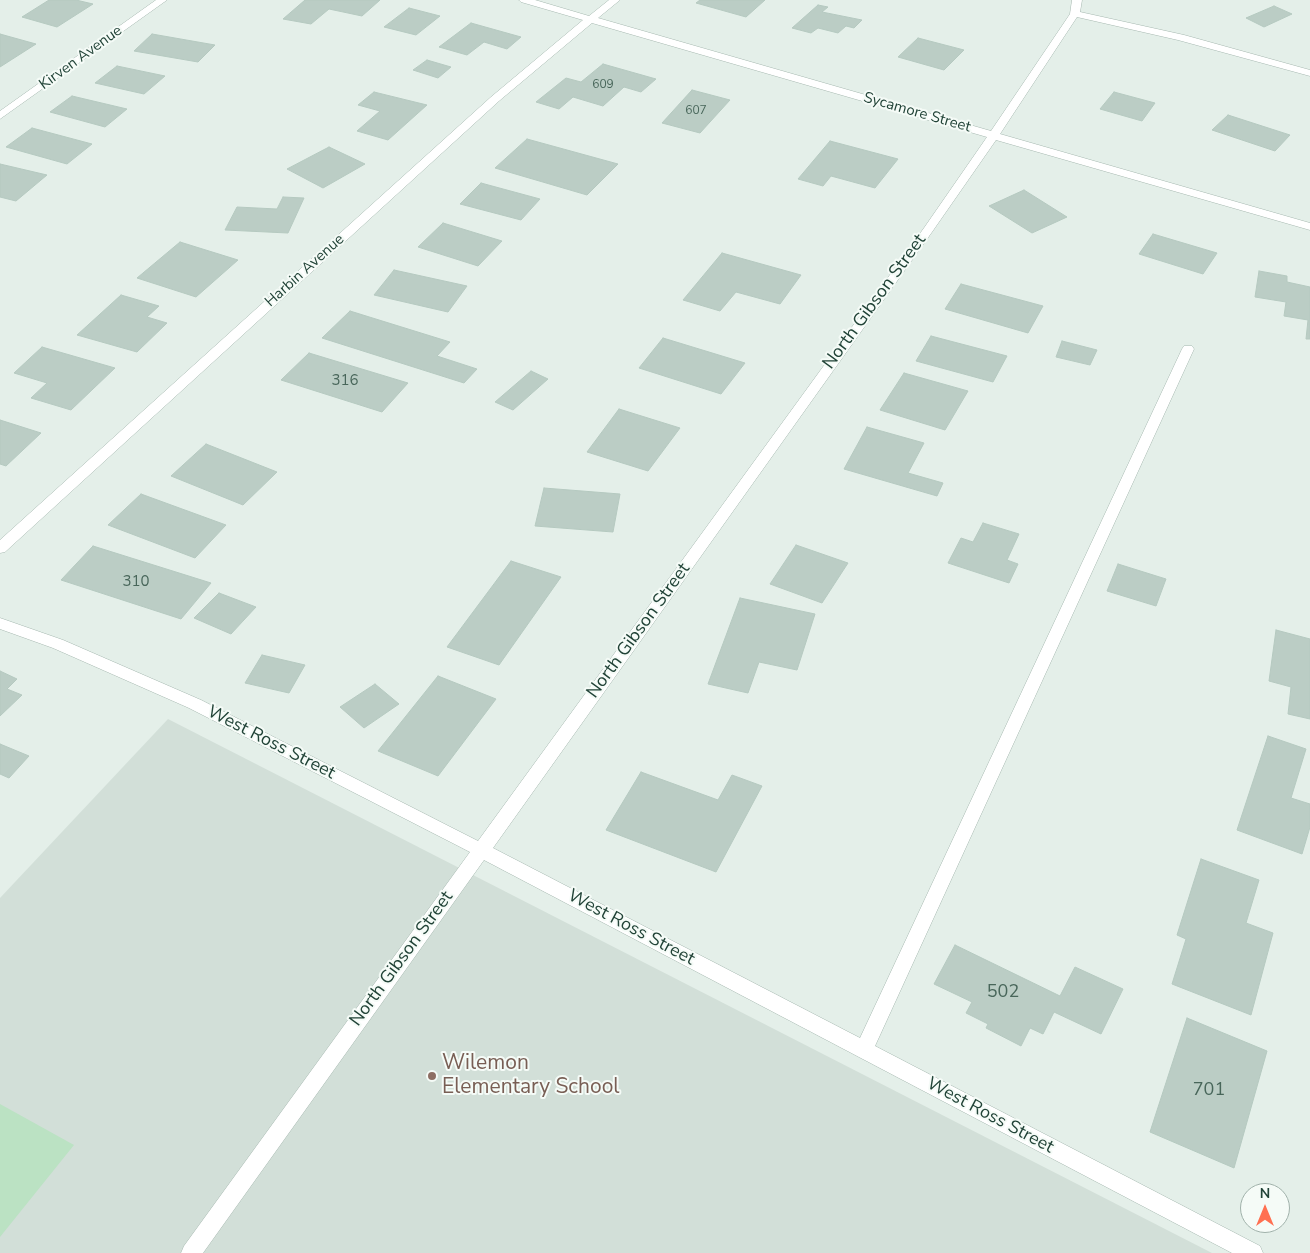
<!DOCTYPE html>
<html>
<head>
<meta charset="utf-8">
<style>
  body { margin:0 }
  #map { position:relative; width:1310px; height:1253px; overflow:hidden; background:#e4efe9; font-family:"Nunito Sans",sans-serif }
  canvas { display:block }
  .north { position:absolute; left:1240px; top:1183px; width:50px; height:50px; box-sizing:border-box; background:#f5fbf7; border:1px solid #a0b1aa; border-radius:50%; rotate:0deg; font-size:14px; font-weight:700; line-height:20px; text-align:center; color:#214337 }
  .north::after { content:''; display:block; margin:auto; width:18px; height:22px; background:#ff7051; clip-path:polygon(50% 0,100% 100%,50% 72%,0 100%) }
</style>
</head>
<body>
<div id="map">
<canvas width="1310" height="1253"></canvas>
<div class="north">N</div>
</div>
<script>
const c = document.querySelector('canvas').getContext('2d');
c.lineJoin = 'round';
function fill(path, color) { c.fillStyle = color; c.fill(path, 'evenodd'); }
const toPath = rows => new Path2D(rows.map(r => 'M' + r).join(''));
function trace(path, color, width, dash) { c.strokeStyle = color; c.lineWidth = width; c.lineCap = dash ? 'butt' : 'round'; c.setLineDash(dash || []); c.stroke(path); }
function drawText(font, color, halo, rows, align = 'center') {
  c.font = font + ' "Nunito Sans",sans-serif'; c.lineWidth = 4; c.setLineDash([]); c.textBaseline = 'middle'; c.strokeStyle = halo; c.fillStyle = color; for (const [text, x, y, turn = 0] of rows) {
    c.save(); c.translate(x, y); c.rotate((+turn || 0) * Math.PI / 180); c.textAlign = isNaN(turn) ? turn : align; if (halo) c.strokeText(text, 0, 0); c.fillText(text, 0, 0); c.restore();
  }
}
const built = toPath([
  [168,719,1212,1253,0,1253,0,898]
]);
const green = toPath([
  [0,1104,74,1145,0,1237]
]);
const building = toPath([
  [49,0,76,0,93,4,57,27,22,17,49,0],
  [305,0,380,0,362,16,329,9,311,24,283,19,305,0],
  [700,0,765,0,746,17,696,3,700,0],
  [818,5,828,7,822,12,862,20,854,28,846,26,838,33,818,28,811,33,792,28,818,5],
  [1274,6,1292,14,1264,27,1246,18,1274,6],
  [409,8,440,16,416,35,384,27,409,8],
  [471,23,521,37,507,49,484,42,467,55,439,47,471,23],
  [0,34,36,44,0,67,0,34],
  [152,34,215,45,198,62,134,51,152,34],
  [918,38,964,50,944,70,898,57,918,38],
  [427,60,451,67,438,78,413,70,427,60],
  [603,64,656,79,641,92,624,87,603,106,573,97,559,109,536,102,566,78,581,82,603,64],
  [117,66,165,76,144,94,95,83,117,66],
  [692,90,730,100,700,133,662,123,692,90],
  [374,92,427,105,388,140,357,131,380,111,358,105,374,92],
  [1114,92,1155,103,1142,121,1100,109,1114,92],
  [72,96,127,109,105,127,50,112,72,96],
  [1228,115,1290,135,1275,151,1212,130,1228,115],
  [32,128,92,144,67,164,6,147,32,128],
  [527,139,618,164,587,195,495,168,527,139],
  [830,141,898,159,875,188,831,176,823,186,798,179,830,141],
  [329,147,365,164,323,188,287,169,329,147],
  [0,164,47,175,16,201,0,197,0,164],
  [481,183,540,199,521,220,460,204,481,183],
  [1024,190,1067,217,1032,233,989,206,1024,190],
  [283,197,304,198,288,233,225,230,237,207,277,209,283,197],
  [443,223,502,241,478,266,418,247,443,223],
  [1153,234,1217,253,1203,274,1139,254,1153,234],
  [180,242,238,260,196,297,137,278,180,242],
  [722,253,801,275,780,304,736,292,720,311,683,300,722,253],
  [394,270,467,286,448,312,374,295,394,270],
  [1259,271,1287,276,1287,282,1310,287,1310,339,1306,339,1308,320,1284,316,1286,302,1255,297,1259,271],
  [961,284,1043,306,1028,333,945,309,961,284],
  [121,295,159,306,147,317,167,323,137,352,77,335,121,295],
  [350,311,450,342,437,356,477,369,464,383,322,338,350,311],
  [931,336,1007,356,993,382,916,361,931,336],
  [663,338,745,363,721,394,639,368,663,338],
  [1062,341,1097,350,1090,365,1056,357,1062,341],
  [42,347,115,368,71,410,31,398,47,383,14,373,42,347],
  [309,353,408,383,382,412,281,380,309,353],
  [531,371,548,379,513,410,495,402,531,371],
  [904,373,968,391,945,430,880,410,904,373],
  [619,409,680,428,648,471,587,452,619,409],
  [0,420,41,433,6,466,0,464,0,420],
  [867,427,924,443,908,473,943,483,937,496,844,469,867,427],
  [206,444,277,472,243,505,171,476,206,444],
  [544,488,620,494,613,532,535,526,544,488],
  [141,494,226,525,195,558,108,525,141,494],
  [983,523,1019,534,1007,560,1018,564,1009,583,948,563,961,538,973,542,983,523],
  [796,545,848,563,822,603,770,584,796,545],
  [93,546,211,583,181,619,61,580,93,546],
  [511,561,561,577,499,665,447,647,511,561],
  [1118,564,1166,579,1156,606,1107,591,1118,564],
  [219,593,256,607,231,634,194,618,219,593],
  [740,598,815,614,797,670,759,662,748,693,708,684,740,598],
  [1276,630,1310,639,1310,719,1288,714,1291,687,1269,681,1276,630],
  [262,655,305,665,289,693,245,683,262,655],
  [0,671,17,679,7,689,22,695,0,716,0,671],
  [438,676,496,699,438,776,378,751,438,676],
  [375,684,399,704,364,728,340,707,375,684],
  [1268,736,1306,749,1291,798,1310,804,1310,827,1302,854,1237,830,1268,736],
  [0,744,29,756,9,778,0,774,0,744],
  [641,772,718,800,732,775,762,786,716,872,606,830,641,772],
  [1201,859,1259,880,1246,923,1273,933,1251,1015,1172,984,1186,939,1177,935,1201,859],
  [955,945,1060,996,1075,967,1123,989,1101,1034,1054,1012,1043,1034,1030,1028,1021,1046,986,1028,988,1024,966,1013,972,1002,934,984,955,945],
  [1187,1018,1267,1051,1234,1168,1150,1132,1187,1018]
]);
const minor = toPath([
  [156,0,167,0,0,119,0,111,156,0],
  [519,0,535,0,589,16,609,0,620,0,598,18,991,131,1070,14,1072,0,1082,0,1080,12,1184,35,1310,70,1310,76,1178,40,1077,17,1000,134,1310,223,1310,230,996,140,932,232,493,848,860,1038,1182,349,1184,346,1192,346,1194,349,875,1046,1260,1246,1263,1253,1232,1253,484,860,203,1253,181,1253,184,1246,470,852,189,708,53,648,0,629,0,618,63,640,201,700,478,841,924,228,987,137,592,23,499,101,5,552,0,553,0,540,491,97,583,20,521,2,519,0]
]);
const markers = [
  [432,1076,5,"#8d6e63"]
];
const farNumbernames = [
  ["609",603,85],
  ["607",696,111]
];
const farStreetnames = [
  ["Kirven Avenue",81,58,-36],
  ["Sycamore Street",917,113,16],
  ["Harbin Avenue",305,271,-42]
];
const numberNames = [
  ["316",345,381],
  ["310",136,582]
];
const streetNames = [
  ["North Gibson Street",875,302,-54],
  ["North Gibson Street",639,631,-54],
  ["West Ross Street",271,743,27],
  ["West Ross Street",631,928,28],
  ["North Gibson Street",402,959,-54],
  ["West Ross Street",990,1116,28]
];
const nearNumbernames = [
  ["502",1003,993],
  ["701",1209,1091]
];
const nearEducationnames = [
  ["Wilemon",442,1064],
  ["Elementary School",442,1088]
];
fill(built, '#d2dfd8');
fill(green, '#bbe2c3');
fill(building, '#bbcdc5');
trace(building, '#b5c9c0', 1);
trace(minor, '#a6b8b0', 1);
fill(minor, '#fff');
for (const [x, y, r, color] of markers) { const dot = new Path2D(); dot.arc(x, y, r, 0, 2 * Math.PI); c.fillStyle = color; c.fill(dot); trace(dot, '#f5fbf7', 2); }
drawText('12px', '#48665a', null, farNumbernames);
drawText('15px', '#214337', '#f5fbf7', farStreetnames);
drawText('15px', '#48665a', null, numberNames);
drawText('18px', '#214337', '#f5fbf7', streetNames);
drawText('18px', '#48665a', null, nearNumbernames);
drawText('21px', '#785e54', '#f5fbf7', nearEducationnames, 'left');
</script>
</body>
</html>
